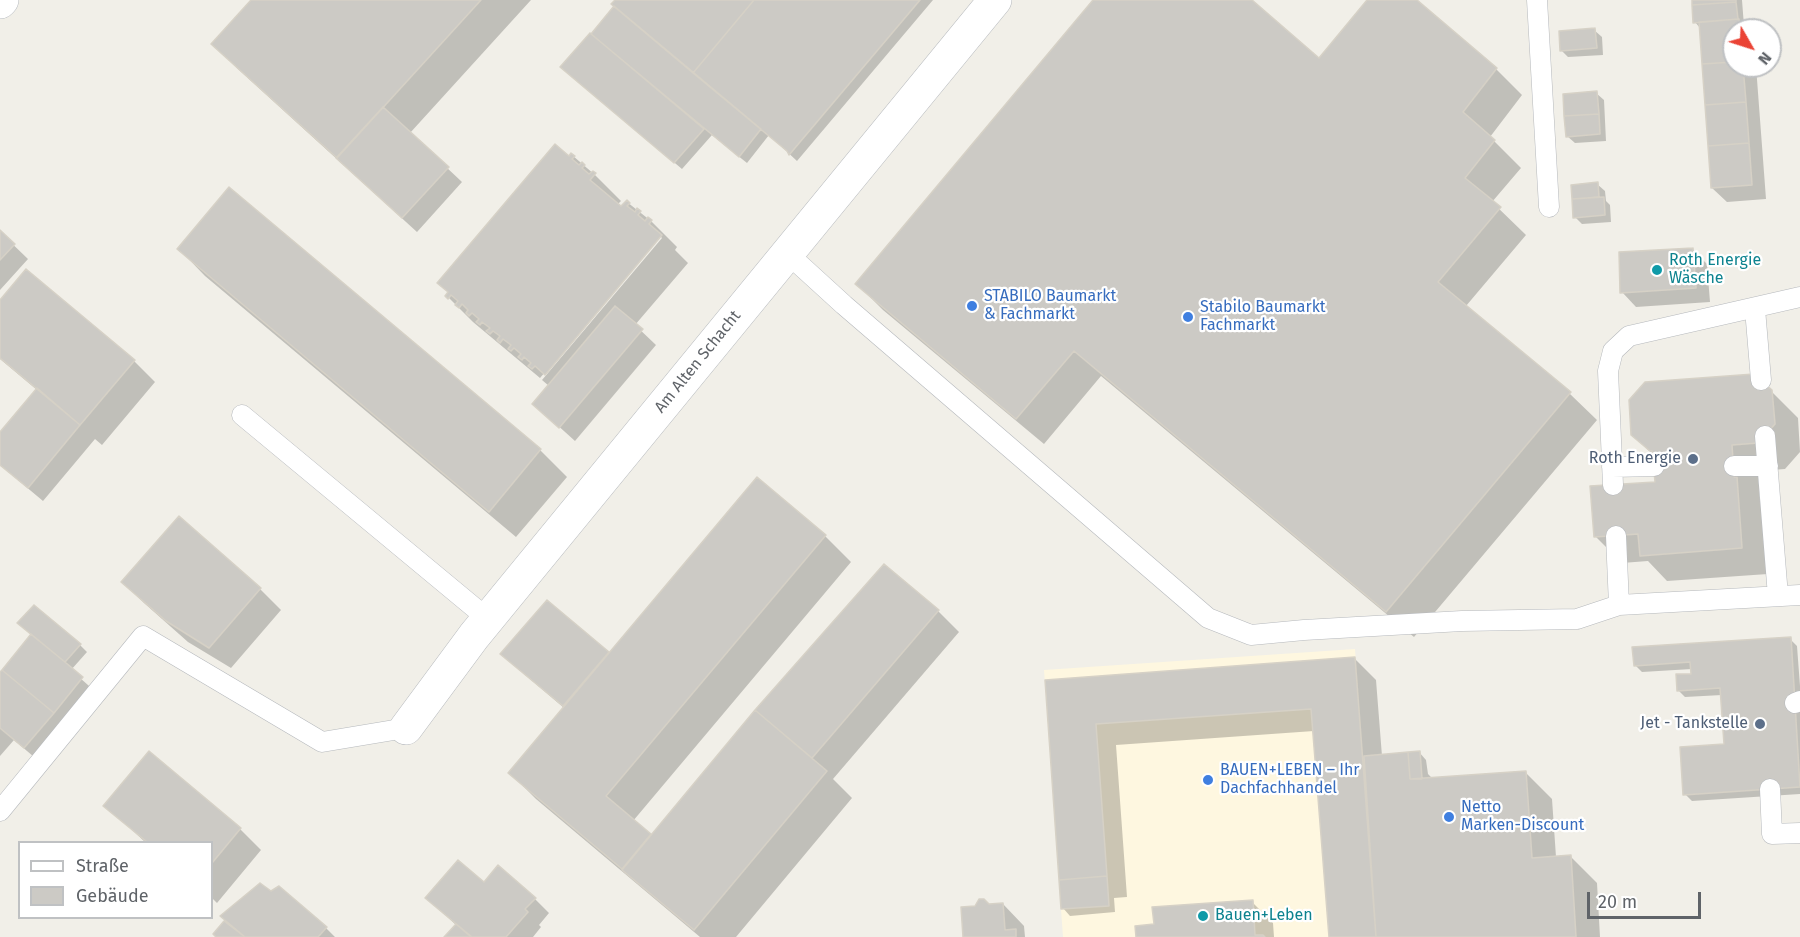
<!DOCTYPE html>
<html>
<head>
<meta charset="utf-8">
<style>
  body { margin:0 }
  #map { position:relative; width:1800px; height:937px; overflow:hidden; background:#f1efe8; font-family:"Fira Sans",sans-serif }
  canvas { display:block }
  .legend { position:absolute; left:18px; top:841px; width:195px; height:78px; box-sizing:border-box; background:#fff; border:2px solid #bfc1c3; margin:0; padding:8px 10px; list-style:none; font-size:18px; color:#5f6368 }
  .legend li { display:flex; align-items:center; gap:12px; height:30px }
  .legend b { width:30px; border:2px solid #bfc1c3 }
  .north { position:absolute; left:1722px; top:18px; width:60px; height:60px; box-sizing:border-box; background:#fff; border:2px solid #bfc1c3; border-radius:50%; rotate:129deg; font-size:16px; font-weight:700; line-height:24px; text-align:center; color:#5f6368 }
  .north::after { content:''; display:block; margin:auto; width:21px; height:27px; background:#ea4335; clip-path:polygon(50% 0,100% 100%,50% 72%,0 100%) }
  .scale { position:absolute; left:1587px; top:892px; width:114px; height:27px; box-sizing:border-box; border:3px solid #5f6368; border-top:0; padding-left:8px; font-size:18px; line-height:21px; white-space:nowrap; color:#5f6368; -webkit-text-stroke:4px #fff; paint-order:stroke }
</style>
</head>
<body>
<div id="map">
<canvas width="1800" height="937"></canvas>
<ul class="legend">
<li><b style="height:8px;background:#fff"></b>Straße</li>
<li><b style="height:16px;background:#cccac5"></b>Gebäude</li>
</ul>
<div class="north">N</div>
<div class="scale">20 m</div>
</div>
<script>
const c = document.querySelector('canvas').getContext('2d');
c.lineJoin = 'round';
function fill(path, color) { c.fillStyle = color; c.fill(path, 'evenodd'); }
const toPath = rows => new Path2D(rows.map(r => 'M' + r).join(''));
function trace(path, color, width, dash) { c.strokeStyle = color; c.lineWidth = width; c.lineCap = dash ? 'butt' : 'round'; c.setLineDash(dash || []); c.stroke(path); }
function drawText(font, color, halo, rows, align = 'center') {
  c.font = font + ' "Fira Sans",sans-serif'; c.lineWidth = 4.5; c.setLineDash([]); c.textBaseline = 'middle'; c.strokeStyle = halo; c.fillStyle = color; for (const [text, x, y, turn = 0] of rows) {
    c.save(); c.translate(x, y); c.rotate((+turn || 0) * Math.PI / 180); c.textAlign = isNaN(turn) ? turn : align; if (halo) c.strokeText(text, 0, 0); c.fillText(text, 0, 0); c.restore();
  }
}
const commercial = toPath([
  [1355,649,1376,937,1063,937,1044,670]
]);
const shadow = toPath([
  [253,0,531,0,410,133,462,182,417,232,239,70,213,44],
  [617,0,933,0,797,161,769,135,747,163,712,135,682,169,569,74,615,7],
  [1095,0,1250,0,1319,60,1369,0,1415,0,1496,69,1522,95,1490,137,1521,168,1492,202,1526,235,1466,306,1570,394,1597,420,1414,637,1101,376,1044,444,883,310,857,284],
  [1693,0,1742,0,1744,26,1748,30,1734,30,1734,66,1756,66,1766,199,1727,202,1712,188,1700,28,1695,22],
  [1594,30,1602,37,1603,55,1568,57,1561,50],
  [1596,93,1604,100,1606,141,1575,143,1567,136],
  [572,155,595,175,621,201,617,205,621,209,627,202,651,221,677,247,675,250,688,263,635,325,656,345,575,441,534,404,549,386,542,380,662,238,660,236,540,378,473,322,447,296,449,293,439,283],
  [1597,184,1605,191,1606,201,1610,205,1611,222,1582,224,1575,217,1573,186],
  [229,189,540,450,567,477,516,537,205,276,179,249],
  [0,232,28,259,0,290],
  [1692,249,1707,264,1710,302,1636,307,1622,292],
  [26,271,134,361,155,382,102,445,95,439,43,501,0,465,0,435,37,390,0,359,0,302],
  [1771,391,1798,418,1800,452,1785,469,1758,471,1760,501,1763,505,1768,574,1667,581,1648,561,1622,563,1596,537,1657,484,1654,456,1632,434],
  [825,536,851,562,633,821,652,837,757,711,885,566,938,611,959,632,833,779,852,798,736,937,700,937,536,799,510,773,564,708,517,668,502,654,547,602,609,654],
  [123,582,260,589,281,610,231,668,188,642,144,603],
  [19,623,80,645,87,652,71,670,97,693,40,762,14,740,0,756,0,674,32,635],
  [1790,639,1797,646,1800,686,1800,794,1692,801,1685,794,1726,746,1722,695,1685,697,1678,690,1692,675,1692,669,1642,672,1635,665],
  [1355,659,1376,680,1382,756,1419,752,1426,760,1428,774,1433,779,1526,773,1552,799,1556,857,1570,856,1597,883,1600,937,1330,937,1314,731,1116,745,1127,897,1114,898,1115,912,1070,916,1063,908,1047,681],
  [105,805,240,829,261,850,217,903,212,898,212,842,145,842],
  [484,884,535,899,549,913,539,925,541,927,533,937,446,937,456,925,427,898],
  [1252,902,1273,923,1274,937,1137,937,1155,926],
  [1003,904,1024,926,1025,937,965,937,989,906],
  [326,928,335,937,218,937,238,931]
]);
const building = toPath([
  [251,0,481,0,337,158,211,44,251,0],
  [615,0,754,0,693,73,611,4,615,0],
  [754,0,920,0,789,155,787,151,693,73,754,0],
  [1093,0,1252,0,1319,58,1367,0,1417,0,1497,68,1463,112,1495,140,1465,178,1501,207,1438,282,1571,392,1386,612,1074,351,1016,419,855,284,1093,0],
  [1692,0,1736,0,1736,2,1692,5,1692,0],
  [1736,2,1738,19,1693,23,1692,5,1736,2],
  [614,6,761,129,739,157,591,34,614,6],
  [1739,19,1740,30,1734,30,1734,62,1702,64,1699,22,1739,19],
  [1595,28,1597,48,1560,51,1559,31,1595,28],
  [590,33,704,129,674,163,560,67,590,33],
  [1734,62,1734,66,1743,66,1746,102,1705,105,1702,64,1734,62],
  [1597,91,1599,114,1564,116,1563,94,1597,91],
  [1746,102,1749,143,1708,146,1705,105,1746,102],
  [383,107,449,167,402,218,336,158,383,107],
  [1599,114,1600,134,1566,137,1564,116,1599,114],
  [1749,143,1752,185,1711,188,1708,146,1749,143],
  [555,144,569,156,571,153,575,156,572,159,579,165,582,162,585,165,582,168,589,174,593,171,596,173,590,180,621,206,627,200,630,203,627,206,635,212,637,208,641,211,638,215,645,221,648,217,652,220,649,224,662,235,545,375,535,366,532,369,528,366,531,363,524,357,522,360,518,357,521,354,514,348,511,351,508,349,511,345,503,339,500,343,497,340,500,336,493,331,490,334,486,331,490,328,482,322,480,325,476,322,479,319,472,313,469,316,466,313,468,310,462,304,459,308,455,305,458,301,451,295,448,299,445,296,448,292,437,283,555,144],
  [1598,182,1599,197,1572,199,1571,185,1598,182],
  [229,187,541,449,489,512,177,249,229,187],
  [1604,197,1605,215,1573,218,1572,199,1604,197],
  [0,230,15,244,0,260,0,230],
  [1693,248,1696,288,1620,293,1619,252,1693,248],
  [26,269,135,360,80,425,0,358,0,300,26,269],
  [615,306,643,329,559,428,532,404,615,306],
  [1754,374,1772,390,1775,424,1758,443,1732,445,1734,477,1737,477,1742,548,1640,556,1638,534,1594,537,1590,486,1655,482,1652,451,1650,451,1631,435,1629,400,1645,382,1754,374],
  [37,388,80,425,28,488,0,465,0,432,37,388],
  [757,477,826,535,606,796,651,834,622,869,508,773,757,477],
  [179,516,261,588,209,648,166,621,121,582,179,516],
  [884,564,939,610,812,758,755,710,884,564],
  [547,600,609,652,563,706,500,654,547,600],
  [34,605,81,644,65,662,17,623,34,605],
  [31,634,83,677,54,713,2,670,31,634],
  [1791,637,1800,787,1683,795,1680,747,1724,744,1720,688,1677,691,1676,674,1691,674,1690,662,1634,666,1632,647,1791,637],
  [1355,657,1376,937,1329,937,1311,709,1096,724,1107,876,1059,880,1045,680,1355,657],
  [2,670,54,713,24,748,0,728,0,672,2,670],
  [755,710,827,771,694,930,622,870,755,710],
  [149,751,241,828,212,863,212,842,147,842,103,806,149,751],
  [1420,751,1422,779,1410,779,1408,752,1420,751],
  [1408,752,1410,779,1526,771,1532,858,1571,855,1576,937,1376,937,1364,756,1408,752],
  [458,860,484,882,498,865,536,898,525,909,528,912,506,937,472,937,425,898,458,860],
  [1107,876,1109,906,1061,909,1059,880,1107,876],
  [260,883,271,891,279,886,327,927,318,937,245,937,220,916,260,883],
  [979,899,984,899,989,904,1003,903,1005,930,1016,929,1016,937,963,937,961,907,975,906,979,899],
  [1253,900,1255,935,1263,935,1265,937,1136,937,1135,926,1154,924,1152,907,1253,900],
  [224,921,245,937,216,937,213,934,224,921],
  [456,924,471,937,444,937,456,924]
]);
const lane = toPath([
  [1537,0,1549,207],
  [787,253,844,305,1208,618,1251,635,1304,630,1462,621,1577,619,1619,605,1800,595],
  [1755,309,1761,380],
  [242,415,488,619],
  [1765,436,1778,596],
  [1734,466,1768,466],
  [1612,467,1654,466],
  [1613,485,1608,371,1613,351,1629,336,1800,297],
  [1616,536,1619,605],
  [1795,703,1800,701],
  [1770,789,1772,834,1800,833],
  [0,811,143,636,322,742,406,728]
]);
const street = toPath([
  [406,728,474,636,995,0]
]);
const secondary = toPath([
  [0,2,2,0]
]);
const markers = [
  [1657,270,6,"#0f9aa8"],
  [972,306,6,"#3f7fe0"],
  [1188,317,6,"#3f7fe0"],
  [1693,459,6,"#5c6f8a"],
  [1760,724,6,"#5c6f8a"],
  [1208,780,6,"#3f7fe0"],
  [1449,817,6,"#3f7fe0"],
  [1203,916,6,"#0f9aa8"]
];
const cultureNames = [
  ["Roth Energie",1669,261],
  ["Wäsche",1669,279],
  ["Bauen+Leben",1215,916]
];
const shopNames = [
  ["STABILO Baumarkt",984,297],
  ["& Fachmarkt",984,315],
  ["Stabilo Baumarkt",1200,308],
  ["Fachmarkt",1200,326],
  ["BAUEN+LEBEN – Ihr",1220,771],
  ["Dachfachhandel",1220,789],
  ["Netto",1461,808],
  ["Marken-Discount",1461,826]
];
const streetNames = [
  ["Am Alten Schacht",698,362,-51]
];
const serviceNames = [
  ["Roth Energie",1681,459],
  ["Jet - Tankstelle",1748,724]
];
fill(commercial, '#fef7e0');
fill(shadow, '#0003');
fill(building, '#cccac5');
trace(building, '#d6d1c6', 1.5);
trace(lane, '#b5b8bc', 21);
trace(street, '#b5b8bc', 34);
trace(secondary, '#b6babf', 34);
trace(lane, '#fff', 20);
trace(street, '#fff', 33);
trace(secondary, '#fff', 33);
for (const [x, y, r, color] of markers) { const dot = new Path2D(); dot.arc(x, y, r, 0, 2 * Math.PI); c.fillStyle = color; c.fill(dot); trace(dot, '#fff', 2); }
drawText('16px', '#0d838f', '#fff', cultureNames, 'left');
drawText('16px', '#366cbe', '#fff', shopNames, 'left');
drawText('16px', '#5f6368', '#fff', streetNames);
drawText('16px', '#4e5e75', '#fff', serviceNames, 'right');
</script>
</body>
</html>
